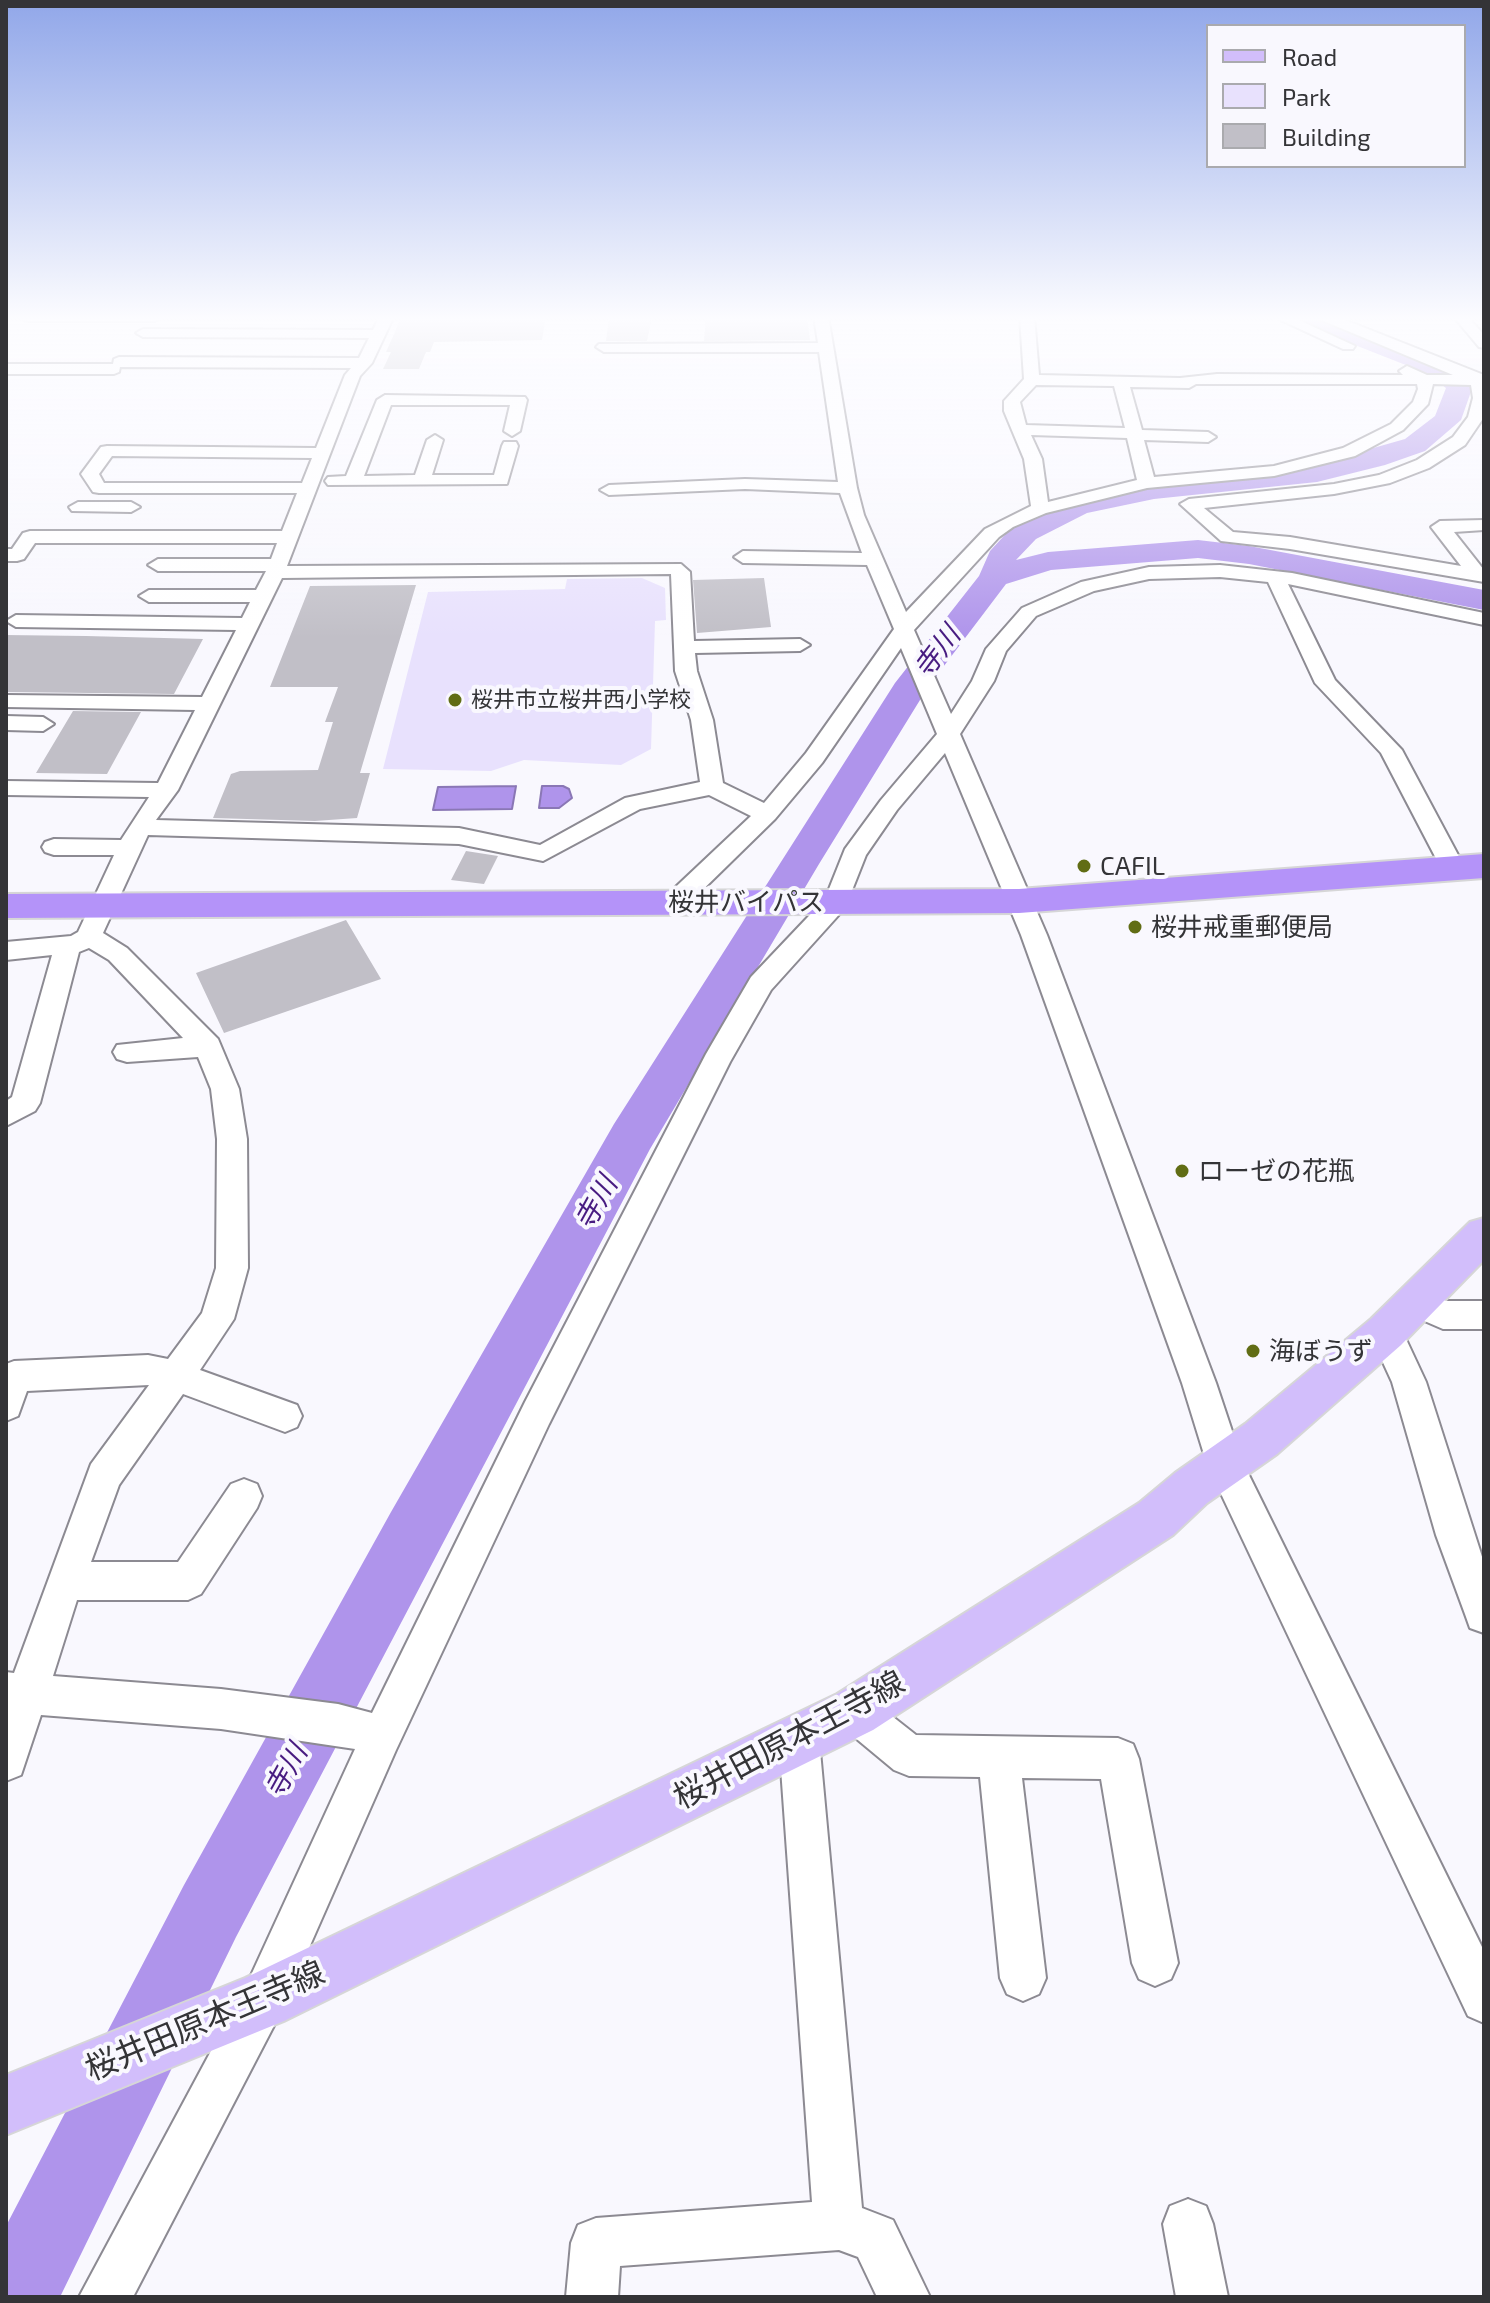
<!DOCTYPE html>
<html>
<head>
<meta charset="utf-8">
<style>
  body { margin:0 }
  #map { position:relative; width:1490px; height:2303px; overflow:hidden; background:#f9f8fe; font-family:"Exo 2",sans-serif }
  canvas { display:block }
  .frame { position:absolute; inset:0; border:8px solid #343437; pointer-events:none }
  .legend { position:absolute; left:1206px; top:24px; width:260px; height:144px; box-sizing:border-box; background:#f9f8fe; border:2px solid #aaaaae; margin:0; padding:10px 14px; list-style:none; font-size:24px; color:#343437 }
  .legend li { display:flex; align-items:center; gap:16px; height:40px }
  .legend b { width:40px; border:2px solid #aaaaae }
</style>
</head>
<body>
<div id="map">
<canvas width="1490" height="2303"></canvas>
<div class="frame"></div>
<ul class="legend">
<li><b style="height:10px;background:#d2befb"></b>Road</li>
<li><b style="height:22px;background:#e8e1fd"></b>Park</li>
<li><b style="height:22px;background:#c1bfc7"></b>Building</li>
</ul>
</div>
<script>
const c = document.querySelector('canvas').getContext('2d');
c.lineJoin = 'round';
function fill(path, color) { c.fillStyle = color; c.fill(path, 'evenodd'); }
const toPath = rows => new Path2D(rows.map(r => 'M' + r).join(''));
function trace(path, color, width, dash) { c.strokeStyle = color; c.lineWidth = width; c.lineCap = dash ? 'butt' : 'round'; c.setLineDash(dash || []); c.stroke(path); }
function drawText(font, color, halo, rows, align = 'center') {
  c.font = font + ' "Exo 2","Noto Sans JP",sans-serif'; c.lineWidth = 8; c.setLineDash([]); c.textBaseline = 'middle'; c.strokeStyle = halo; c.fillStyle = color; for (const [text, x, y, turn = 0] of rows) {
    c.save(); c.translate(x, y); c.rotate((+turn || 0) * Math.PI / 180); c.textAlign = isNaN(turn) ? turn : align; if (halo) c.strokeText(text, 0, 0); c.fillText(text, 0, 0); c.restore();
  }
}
const green = toPath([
  [642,578,665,588,666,620,655,621,651,749,621,765,524,760,491,771,383,769,428,592,565,589,567,579]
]);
const water = toPath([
  [516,786,512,809,433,810,438,787,516,786],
  [542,786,563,786,569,789,572,798,559,808,539,808,542,786]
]);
const river = toPath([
  [1291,316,1323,316,1444,363,1473,386,1461,420,1425,451,1385,465,1317,482,1154,499,1087,513,1036,539,1016,560,1048,552,1198,540,1249,546,1484,590,1484,610,1249,564,1198,558,1051,570,1006,584,928,687,819,864,650,1149,236,1937,60,2297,6,2297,6,2226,184,1885,391,1512,614,1124,895,683,979,576,990,551,1014,525,1067,500,1154,481,1317,464,1405,439,1435,416,1446,388,1426,373,1294,321,1291,316]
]);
const building = toPath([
  [402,316,546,316,542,340,434,342,430,352,426,352,419,369,383,369,391,352,386,352],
  [706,316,807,316,810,340,704,341],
  [609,317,652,317,647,341,606,341],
  [764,578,771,627,697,633,693,580],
  [416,585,360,773,370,773,357,818,315,821,213,818,231,774,240,771,318,770,333,722,325,722,338,687,270,687,310,586],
  [6,635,86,636,203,639,174,694,6,692],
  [73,711,141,712,107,774,36,773],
  [466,851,498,856,484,884,451,880],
  [346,920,381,979,224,1033,196,973]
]);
const minor = toPath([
  [23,316,161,316,162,317,155,321,29,321,24,320,23,316],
  [380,316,394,316,372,363,360,376,287,566,681,564,690,572,694,641,800,639,810,645,800,651,695,653,697,671,713,720,723,783,764,803,806,753,894,629,867,565,743,563,734,557,743,551,862,553,840,493,745,489,609,495,600,490,609,485,745,479,838,482,819,352,604,352,596,347,599,344,818,343,814,316,828,316,857,488,864,515,906,612,985,529,1031,506,1024,459,1004,411,1004,401,1024,379,1020,316,1034,316,1039,375,1180,378,1217,374,1403,375,1399,371,1407,366,1427,375,1453,375,1319,319,1317,316,1335,316,1484,375,1484,417,1465,445,1429,468,1390,483,1334,494,1204,508,1233,532,1290,537,1461,566,1431,527,1440,521,1484,520,1484,530,1454,532,1484,570,1484,582,1290,549,1221,541,1180,504,1189,499,1334,484,1379,475,1417,460,1453,437,1468,417,1473,398,1471,385,1433,384,1428,404,1403,430,1355,456,1274,476,1147,488,1046,513,1013,527,999,537,914,630,951,714,972,681,986,649,1022,608,1081,582,1149,567,1220,565,1292,573,1484,613,1484,625,1288,584,1335,680,1402,750,1465,868,1462,874,1453,876,1444,874,1441,868,1381,753,1315,683,1268,582,1220,577,1149,579,1094,591,1036,616,1006,651,994,681,960,734,1047,935,1216,1383,1242,1461,1484,1951,1484,2023,1468,2016,1207,1464,1182,1383,1021,935,945,753,897,810,866,855,845,908,771,990,730,1062,549,1424,396,1750,279,2016,133,2297,79,2297,247,1984,355,1749,221,1729,41,1715,21,1775,6,1781,6,1672,14,1673,91,1464,149,1385,27,1391,18,1416,6,1421,6,1364,14,1361,148,1355,168,1359,202,1313,216,1268,217,1139,211,1089,198,1057,127,1062,117,1059,113,1052,117,1045,183,1038,109,960,89,948,79,952,40,1103,35,1111,6,1126,6,1101,12,1097,52,955,6,960,6,942,71,936,78,932,114,855,54,855,45,852,42,847,45,842,54,839,121,840,149,797,6,795,6,781,158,783,195,710,6,707,6,695,202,697,236,630,16,627,6,621,16,615,242,618,250,602,149,602,139,596,149,590,256,590,266,571,158,571,148,565,158,559,271,559,277,543,35,543,24,559,17,561,6,561,6,549,12,549,23,533,30,531,282,531,297,493,99,493,93,492,81,474,101,447,107,446,316,448,345,375,351,368,120,367,119,372,114,374,6,374,6,364,113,364,114,359,119,357,359,358,369,338,143,337,136,333,143,329,373,330,380,316],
  [1196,384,1417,384,1418,389,1413,402,1391,424,1343,448,1274,466,1154,477,1144,440,1208,442,1216,437,1208,432,1142,430,1130,387,1189,388,1196,384],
  [1036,385,1114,386,1125,428,1026,425,1020,402,1036,385],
  [1031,435,1127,438,1137,480,1048,502,1042,459,1031,435],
  [112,456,312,458,302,483,104,483,99,474,112,456],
  [671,574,675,671,691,720,700,782,625,798,540,845,459,828,156,820,178,790,282,578,671,574],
  [901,648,937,734,881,800,845,849,825,899,751,977,706,1054,525,1402,372,1713,338,1704,221,1689,53,1676,77,1600,188,1600,201,1594,257,1508,262,1496,257,1484,244,1479,231,1484,178,1562,91,1562,119,1485,183,1394,285,1432,297,1427,302,1416,297,1405,200,1370,234,1319,248,1268,247,1139,239,1089,218,1039,127,948,103,933,148,835,459,844,543,861,640,809,709,795,751,816,665,897,661,903,665,909,674,911,683,909,775,819,822,763,901,648],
  [1272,316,1290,316,1355,346,1353,349,1343,349,1272,316],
  [1453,316,1467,316,1484,335,1484,348,1479,347,1453,316],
  [385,395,525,397,527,400,520,431,512,436,504,431,510,405,391,405,364,476,415,475,427,440,435,435,443,440,432,475,494,475,502,446,504,442,516,442,518,446,507,484,328,485,325,481,328,477,346,476,377,400,385,395],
  [78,502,131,502,140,507,131,512,72,511,69,507,78,502],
  [6,716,43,717,54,724,43,731,6,730,6,716],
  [1418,1289,1446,1301,1484,1301,1484,1329,1443,1329,1406,1313,1402,1303,1406,1293,1418,1289],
  [1386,1318,1398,1322,1426,1382,1484,1563,1484,1633,1470,1628,1465,1614,1436,1535,1392,1382,1369,1332,1374,1322,1386,1318],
  [855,1692,869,1698,916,1735,1118,1738,1133,1744,1139,1759,1178,1963,1171,1979,1155,1986,1139,1979,1132,1963,1101,1779,1022,1778,1046,1978,1039,1994,1023,2001,1007,1994,1000,1978,980,1777,909,1776,894,1770,841,1726,835,1712,841,1698,855,1692],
  [799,1720,813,1726,819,1740,862,2208,893,2220,930,2297,877,2297,858,2257,839,2250,620,2266,618,2297,566,2297,571,2243,578,2225,596,2218,812,2202,779,1740,785,1726,799,1720],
  [1188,2199,1206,2206,1213,2224,1228,2297,1176,2297,1163,2224,1170,2206,1188,2199]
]);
const major = toPath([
  [1484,1218,1484,1260,1401,1345,1277,1454,1207,1503,1173,1535,873,1730,284,2021,6,2135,6,2075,245,1978,837,1694,1139,1503,1175,1473,1245,1424,1371,1319,1470,1222,1484,1218]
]);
const highway = toPath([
  [1484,854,1484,878,1019,913,6,918,6,894,1019,889,1484,854]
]);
const markers = [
  [455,700,8,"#616d15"],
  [1084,866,8,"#616d15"],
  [1135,927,8,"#616d15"],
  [1182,1171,8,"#616d15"],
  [1253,1351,8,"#616d15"]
];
const farPoinames = [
  ["桜井市立桜井西小学校",471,700]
];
const poiNames = [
  ["CAFIL",1100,866],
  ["桜井戒重郵便局",1151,927],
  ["ローゼの花瓶",1198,1171],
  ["海ぼうず",1269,1351]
];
const streetNames = [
  ["桜井バイパス",746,902]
];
const waterNames = [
  ["寺川",937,652,-53],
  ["寺川",596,1203,-61],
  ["寺川",286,1771,-61]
];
const nearStreetnames = [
  ["桜井田原本王寺線",789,1740,-28],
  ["桜井田原本王寺線",205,2021,-23]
];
fill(green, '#e8e1fd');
fill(water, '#af94eb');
trace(water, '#8a77b5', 2);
fill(river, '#af94eb');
fill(building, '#c1bfc7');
trace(minor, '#8c8a92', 4);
trace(major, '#d6d6d7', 4);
trace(highway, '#d6d6d7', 4);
fill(minor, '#fff');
fill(major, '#d2befb');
fill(highway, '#b493f9');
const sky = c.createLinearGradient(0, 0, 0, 638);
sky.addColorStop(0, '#91a7e9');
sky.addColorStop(0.5, '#fcfcff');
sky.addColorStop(1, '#fcfcff00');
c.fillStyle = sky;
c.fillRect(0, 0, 1490, 638);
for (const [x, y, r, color] of markers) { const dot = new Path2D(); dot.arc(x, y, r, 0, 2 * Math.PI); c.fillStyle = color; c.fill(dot); trace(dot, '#f9f8fe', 3); }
drawText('22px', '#343437', '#f9f8fe', farPoinames, 'left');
drawText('26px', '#343437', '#f9f8fe', poiNames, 'left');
drawText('26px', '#343437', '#f9f8fe', streetNames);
drawText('italic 28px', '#481c81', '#f9f8fe', waterNames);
drawText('32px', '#343437', '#f9f8fe', nearStreetnames);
</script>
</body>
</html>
